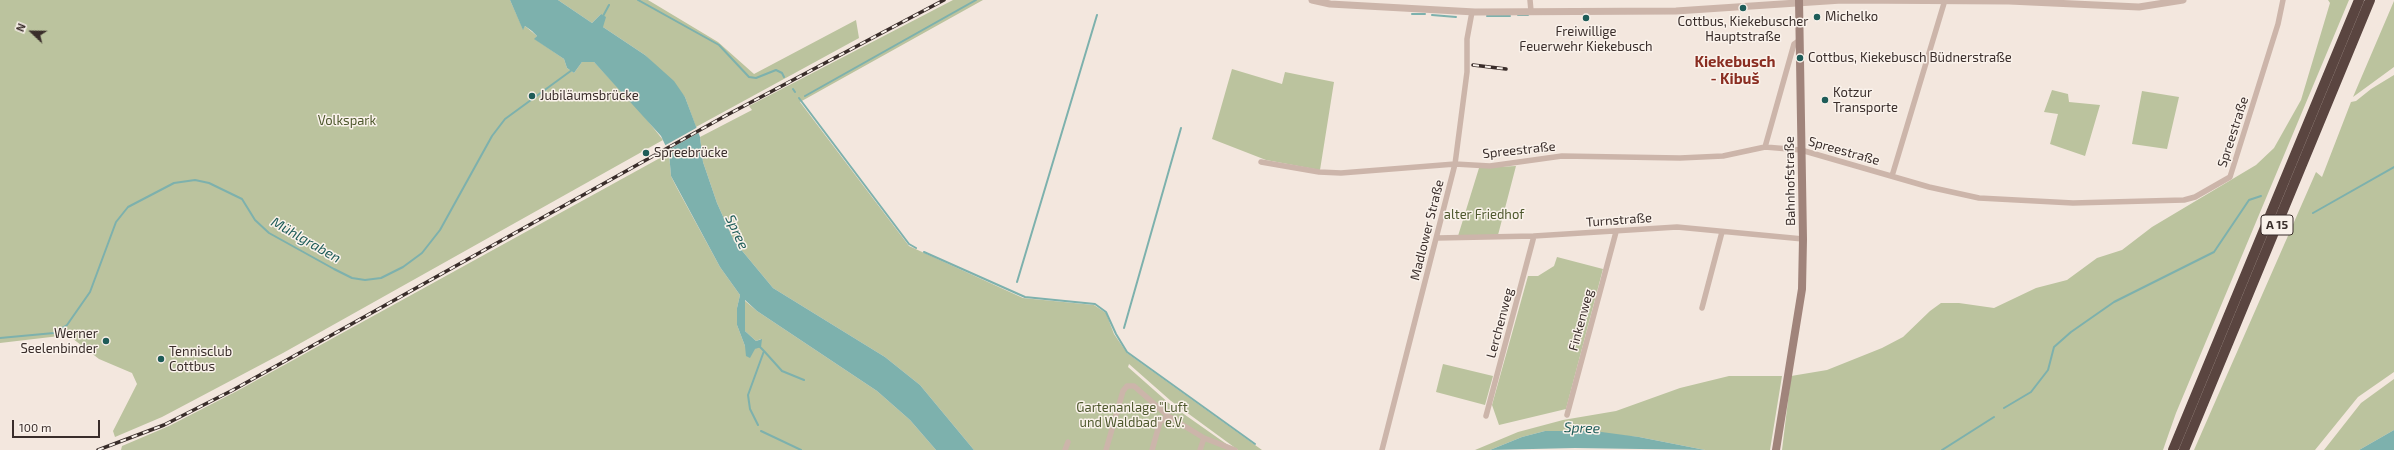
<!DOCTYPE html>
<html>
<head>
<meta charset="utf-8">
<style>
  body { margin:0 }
  #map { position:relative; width:2394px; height:450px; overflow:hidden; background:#f3e7de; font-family:"Exo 2",sans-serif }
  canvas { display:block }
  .north { position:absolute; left:12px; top:12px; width:40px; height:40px; -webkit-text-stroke:3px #faf2eb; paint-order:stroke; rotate:292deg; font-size:11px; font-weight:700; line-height:16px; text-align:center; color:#392d2a }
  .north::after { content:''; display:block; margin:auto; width:14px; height:18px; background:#392d2a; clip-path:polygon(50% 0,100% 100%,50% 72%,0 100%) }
  .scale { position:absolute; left:12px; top:420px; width:88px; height:18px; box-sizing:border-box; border:2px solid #392d2a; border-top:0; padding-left:5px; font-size:12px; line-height:14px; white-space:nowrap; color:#392d2a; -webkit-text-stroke:3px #faf2eb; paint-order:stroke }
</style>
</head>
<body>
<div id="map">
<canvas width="2394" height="450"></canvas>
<div class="north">N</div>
<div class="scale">100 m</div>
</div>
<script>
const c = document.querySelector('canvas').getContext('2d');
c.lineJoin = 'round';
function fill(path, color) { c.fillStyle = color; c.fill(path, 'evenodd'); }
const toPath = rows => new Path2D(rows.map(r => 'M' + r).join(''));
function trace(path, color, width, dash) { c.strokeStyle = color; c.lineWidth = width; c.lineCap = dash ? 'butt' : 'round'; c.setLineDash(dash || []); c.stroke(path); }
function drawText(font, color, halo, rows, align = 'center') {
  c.font = font + ' "Exo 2",sans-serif'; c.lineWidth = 3; c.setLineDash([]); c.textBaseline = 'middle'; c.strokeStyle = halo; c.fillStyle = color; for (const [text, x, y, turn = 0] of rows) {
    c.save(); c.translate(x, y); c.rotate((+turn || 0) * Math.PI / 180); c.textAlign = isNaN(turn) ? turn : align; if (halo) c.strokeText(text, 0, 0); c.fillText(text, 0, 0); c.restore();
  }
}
const green = toPath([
  [0,0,510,0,523,29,525,26,537,36,535,39,564,59,567,68,574,73,582,62,594,62,640,111,663,140,283,353,162,417,115,437,113,431,137,384,132,373,99,359,68,335,0,343],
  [558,0,648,0,718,42,754,74,856,20,859,38,696,127,685,97,645,55,603,27,601,14,592,23],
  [953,0,983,0,800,102,909,246,1023,298,1094,305,1106,313,1114,334,1127,353,1262,450,1238,450,1167,398,1171,401,1129,364,1128,367,1171,405,1235,450,974,450,920,385,885,357,773,288,734,241,717,203,703,162,700,137,752,110,749,106],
  [2328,0,2349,0,2176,413,2163,450,1782,450,1791,376,1827,370,1882,348,1903,337,1930,311,1941,303,1959,303,1994,308,2036,288,2067,280,2097,258,2122,250,2152,227,2256,165,2274,148,2301,100,2330,3],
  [2394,1,2394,67,2353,97],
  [1232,69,1282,84,1285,72,1334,82,1320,170,1266,160,1212,139],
  [2394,75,2394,372,2358,397,2315,450,2194,450,2316,172,2322,177,2351,102,2356,101,2371,89],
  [2052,90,2068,94,2069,102,2100,105,2085,156,2050,144,2058,114,2044,112],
  [2142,91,2179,97,2167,149,2132,144],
  [669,153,671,176,677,188,720,267,740,295,737,308,737,325,745,346,755,349,761,339,756,341,745,331,744,300,757,311,877,391,910,420,936,450,121,450,122,446,169,426,237,391],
  [1516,166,1498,235,1458,236,1479,168],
  [1557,257,1603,269,1566,409,1499,425,1492,405,1528,276,1538,276,1554,266],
  [1443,364,1493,376,1485,405,1436,392],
  [1729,376,1782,376,1770,450,1705,450,1639,437,1565,431,1545,431,1522,437,1490,450,1475,450,1518,432,1563,420,1616,411,1680,388],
  [2394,379,2394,430,2359,450,2324,450,2361,403]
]);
const water = toPath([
  [510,0,558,0,592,23,601,14,606,17,603,27,645,55,674,81,685,97,700,137,703,162,717,203,734,241,773,288,885,357,920,385,974,450,936,450,910,420,877,391,757,311,745,300,745,331,756,341,762,339,761,347,755,349,750,358,746,356,745,346,737,325,737,308,740,295,720,267,671,176,669,153,661,136,594,62,582,62,574,73,567,68,564,59,534,39,537,36,532,31,525,26,523,30],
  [2394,430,2394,450,2359,450],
  [1545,431,1594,431,1639,437,1705,450,1575,448,1490,450,1522,437]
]);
const pier = toPath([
  [698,127,700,132,666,151,664,146]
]);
const stream = toPath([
  [638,0,719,45,749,77,756,78,776,70,782,73,784,77],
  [1412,14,1425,14],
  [1432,15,1456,17],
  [1518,15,1528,15],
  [1487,16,1510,16],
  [602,18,609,5],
  [793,89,795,92],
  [805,96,976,0],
  [799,98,909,244,916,248],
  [2313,213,2394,167],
  [924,252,1025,297,1095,304,1106,312,1116,334,1127,352,1255,444],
  [1017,282,1097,15],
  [1124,328,1181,128],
  [0,338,54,333,67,325,90,292,116,222,128,207,174,183,195,180,209,183,242,199,255,220,269,233,334,269,352,278,365,280,381,278,403,267,422,253,440,230,492,136,505,119,572,70],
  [764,351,782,371,804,380],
  [2004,408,2031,392,2048,370,2054,347,2071,332,2114,302,2214,252,2249,200,2261,196],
  [758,425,750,409,748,395,764,351,759,346],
  [761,431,801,450],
  [1942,450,1994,417]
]);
const minor = toPath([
  [1530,0,1531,11],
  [1765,147,1794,44,1800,40],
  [1261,162,1319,172,1341,173,1455,164,1490,166,1562,156,1680,158,1723,156,1765,147,1801,150,1929,187,1979,198,2073,203,2184,200,2195,197,2230,177,2278,24,2283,0],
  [1892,176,1945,0],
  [1437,238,1534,236,1677,227,1803,239],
  [1702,308,1722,232],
  [1567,415,1616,232],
  [1486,416,1534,236],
  [1065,450,1068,442],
  [1106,450,1123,391,1127,386,1134,386,1168,416,1204,438,1235,450],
  [1152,450,1160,422,1168,416],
  [1200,450,1204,438],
  [1382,450,1455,164,1467,72,1467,39,1472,12]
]);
const tertiary = toPath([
  [1312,0,1330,4,1475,12,1676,11,1842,0,2009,1,2139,7,2183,0]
]);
const secondary = toPath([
  [1776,450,1802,289,1803,239,1799,0]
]);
const motorway = toPath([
  [2173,450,2359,0],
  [2184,450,2370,0]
]);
const rail = toPath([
  [1473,65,1506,69],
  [98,450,164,425,233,390,725,116,944,0]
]);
const markers = [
  [1743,8,4,"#1e5c58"],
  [1817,17,4,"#1e5c58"],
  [1586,18,4,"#1e5c58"],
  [1800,58,4,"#1e5c58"],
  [532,96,4,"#1e5c58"],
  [1825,100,4,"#1e5c58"],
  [646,153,4,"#1e5c58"],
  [106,341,4,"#1e5c58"],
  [161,359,4,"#1e5c58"]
];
const shields = [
  [2277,225,32]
];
const shieldNames = [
  ["A 15",2277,225]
];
const poiNames = [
  ["Michelko",1825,17],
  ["Cottbus, Kiekebuscher",1743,22,"center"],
  ["Hauptstraße",1743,37,"center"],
  ["Freiwillige",1586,32,"center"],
  ["Feuerwehr Kiekebusch",1586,47,"center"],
  ["Cottbus, Kiekebusch Büdnerstraße",1808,58],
  ["Kotzur",1833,93],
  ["Transporte",1833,108],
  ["Jubiläumsbrücke",540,96],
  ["Spreebrücke",654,153],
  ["Werner",98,334,"right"],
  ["Seelenbinder",98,349,"right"],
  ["Tennisclub",169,352],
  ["Cottbus",169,367]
];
const parkNames = [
  ["Volkspark",347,121],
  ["alter Friedhof",1484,215],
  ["Gartenanlage \"Luft",1132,408],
  ["und Waldbad\" e.V.",1132,423]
];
const streetNames = [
  ["Spreestraße",2233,132,-72],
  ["Spreestraße",1519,150,-6],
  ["Spreestraße",1844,151,16],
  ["Bahnhofstraße",1790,181,-91],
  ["Turnstraße",1619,220,-4],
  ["Madlower Straße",1427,230,-76],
  ["Finkenweg",1581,320,-75],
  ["Lerchenweg",1500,323,-75]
];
const waterNames = [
  ["Spree",737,232,65],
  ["Mühlgraben",306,240,30],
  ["Spree",1582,428,2]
];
const quarterNames = [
  ["Kiekebusch",1735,62],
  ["- Kibuš",1735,79]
];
fill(green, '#bbc39e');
fill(water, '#7db1ad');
fill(pier, '#f3e7de');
trace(stream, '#7db1ad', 2);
trace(minor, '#ccb5aa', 5.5);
trace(tertiary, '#ccb5aa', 7);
trace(secondary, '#a0847b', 8);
trace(motorway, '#5a4540', 10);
trace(rail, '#392d2a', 3.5);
trace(rail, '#faf2eb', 2, [6]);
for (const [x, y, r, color] of markers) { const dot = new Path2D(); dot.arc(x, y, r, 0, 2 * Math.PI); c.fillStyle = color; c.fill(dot); trace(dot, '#faf2eb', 1.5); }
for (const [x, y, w] of shields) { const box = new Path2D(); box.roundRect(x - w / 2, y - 10, w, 20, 3); c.fillStyle = '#faf2eb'; c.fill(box); trace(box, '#392d2a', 1); }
drawText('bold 12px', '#392d2a', null, shieldNames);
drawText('13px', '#392d2a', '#faf2eb', poiNames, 'left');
drawText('13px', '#4e582d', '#faf2eb', parkNames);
drawText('13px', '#392d2a', '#faf2eb', streetNames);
drawText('italic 14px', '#1e5c58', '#faf2eb', waterNames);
drawText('bold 15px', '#8a2d21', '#faf2eb', quarterNames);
</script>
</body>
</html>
